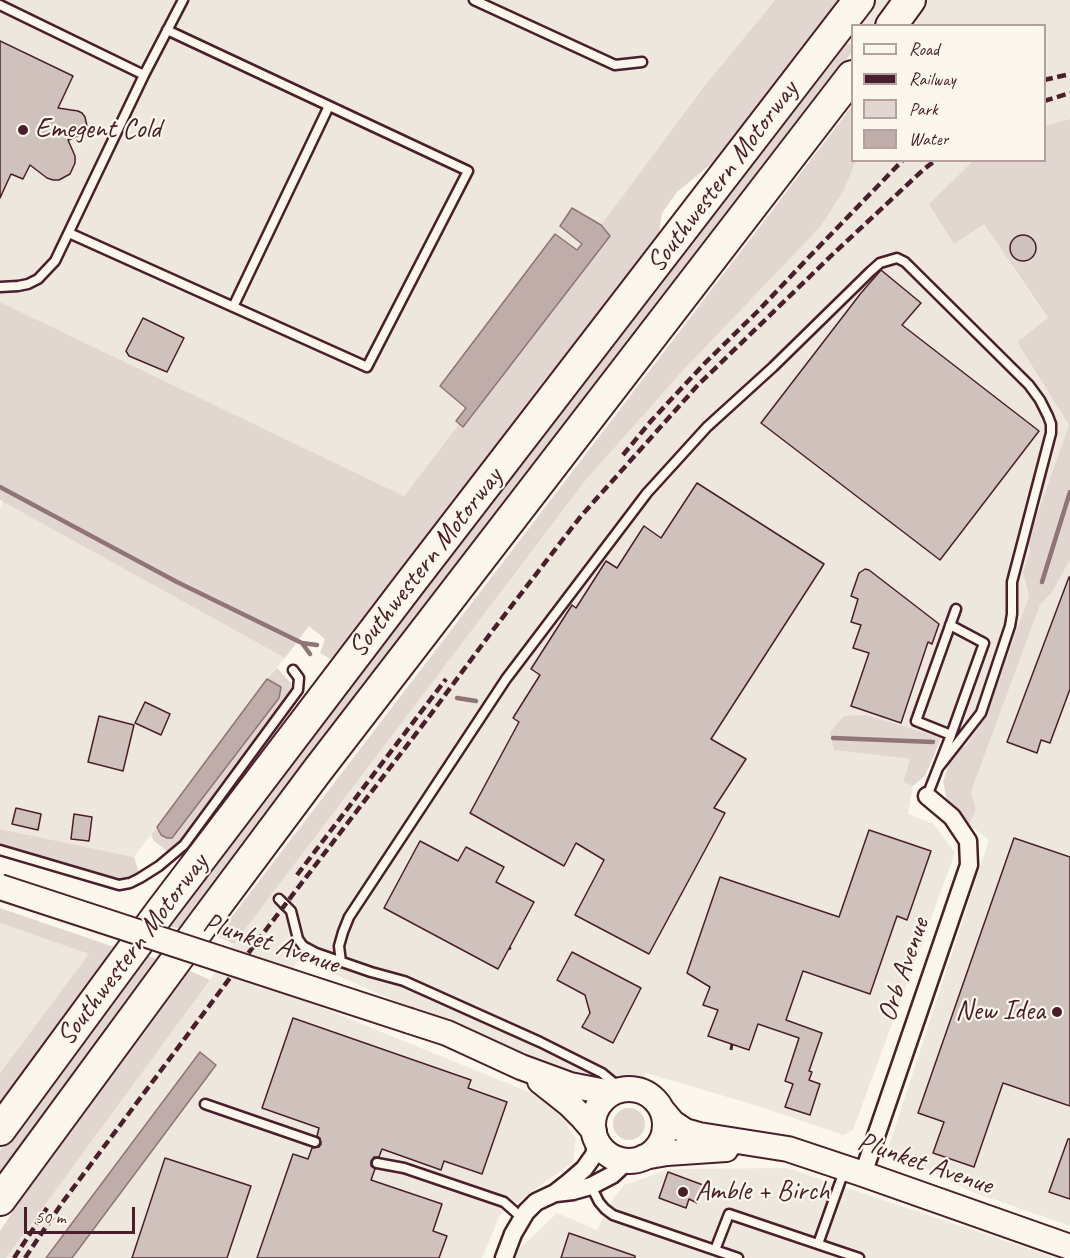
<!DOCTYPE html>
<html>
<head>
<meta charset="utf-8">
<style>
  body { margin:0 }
  #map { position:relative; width:1070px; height:1258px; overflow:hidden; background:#fbf7ec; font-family:Caveat,sans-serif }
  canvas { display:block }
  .legend { position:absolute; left:851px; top:24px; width:195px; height:138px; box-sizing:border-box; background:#fbf7ec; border:2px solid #b4a19f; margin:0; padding:8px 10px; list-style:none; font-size:18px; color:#4a1f2b }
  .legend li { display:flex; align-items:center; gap:12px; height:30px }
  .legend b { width:30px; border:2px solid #b4a19f }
  .scale { position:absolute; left:24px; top:1207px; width:111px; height:27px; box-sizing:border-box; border:3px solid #4a1f2b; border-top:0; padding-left:8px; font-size:18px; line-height:21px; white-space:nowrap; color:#4a1f2b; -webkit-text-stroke:4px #fbf7ec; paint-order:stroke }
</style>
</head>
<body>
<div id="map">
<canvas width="1070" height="1258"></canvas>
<ul class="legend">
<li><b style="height:8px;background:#fbf7ec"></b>Road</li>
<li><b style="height:8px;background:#4a1f2b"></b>Railway</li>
<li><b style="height:16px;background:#e2d7d0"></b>Park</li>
<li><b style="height:16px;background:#bfadaa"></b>Water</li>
</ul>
<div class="scale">50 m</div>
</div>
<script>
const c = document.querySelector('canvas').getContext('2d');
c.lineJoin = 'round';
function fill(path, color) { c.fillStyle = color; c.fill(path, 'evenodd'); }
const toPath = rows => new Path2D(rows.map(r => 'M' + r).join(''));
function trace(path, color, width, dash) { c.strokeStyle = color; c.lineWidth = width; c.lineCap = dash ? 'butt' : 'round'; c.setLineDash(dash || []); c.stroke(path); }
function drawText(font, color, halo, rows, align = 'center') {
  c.font = font + ' Caveat,sans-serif'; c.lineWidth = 4.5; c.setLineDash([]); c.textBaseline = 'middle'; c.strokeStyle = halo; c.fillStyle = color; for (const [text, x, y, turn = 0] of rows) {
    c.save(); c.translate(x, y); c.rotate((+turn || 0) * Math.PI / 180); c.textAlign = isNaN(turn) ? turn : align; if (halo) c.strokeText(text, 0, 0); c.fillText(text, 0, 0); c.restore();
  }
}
const built = toPath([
  [0,0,775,0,706,84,601,225,572,209,560,226,582,244,577,250,555,234,466,408,456,421,459,424,404,496,0,302],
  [843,0,1070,0,1070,119,1045,126,1044,26,852,26,852,46,843,41],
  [856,161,973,161,929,204,984,224,1048,319,1017,342,1069,425,1028,540,1030,551,1023,572,1029,596,987,715,965,748,941,738,834,750,910,759,903,782,913,786,908,814,934,824,955,853,853,1130,843,1135,758,1106,646,1073,642,1079,623,1078,597,1083,572,1079,298,958,283,992,534,1094,560,1115,576,1139,573,1162,500,1215,482,1258,6,1258,210,980,234,944,585,481,844,190],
  [3,501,285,658,267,679,134,857,0,829,0,508],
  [1070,560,1070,1226,970,1191,888,1149,989,840,969,825,976,810,971,792,1040,605,1053,591],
  [0,923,90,954,0,1073],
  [787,1168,1057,1258,516,1258,518,1250,557,1213,597,1230,610,1203,624,1185,671,1169]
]);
const green = toPath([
  [775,0,838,0,716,160,677,192,662,213,659,232,592,321,332,660,320,653,325,639,309,626,285,658,0,500,0,302,404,496,459,424,462,426,610,236,601,225,706,84],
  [843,41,852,46,852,52,712,239,183,930,166,925],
  [852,106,852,160,856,161,844,190,820,227,688,365,585,481,234,944,217,936],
  [1070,119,1070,560,1053,591,1040,605,971,792,976,810,969,825,948,805,943,782,955,744,965,747,987,715,1016,632,1029,596,1023,572,1030,551,1028,540,1069,425,1017,342,1048,318,984,224,954,244,929,204,973,161,1044,160,1045,126],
  [277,668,291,683,291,692,177,846,168,852,154,841,151,835,157,827,161,835,172,837,279,698,281,687,267,679],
  [867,715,941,738,925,776,913,786,903,782,910,759,834,750,830,732,844,716],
  [0,829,134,857,139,873,124,880,105,877,0,847],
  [0,908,117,948,0,1101,0,1073,89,954,0,923],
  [145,955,160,960,0,1178,0,1151],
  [188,970,210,980,6,1258,0,1258,0,1231,64,1133],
  '613 1124a16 16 0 1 1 32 0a16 16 0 1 1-32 0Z'
]);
const water = toPath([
  [572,208,601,225,610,236,463,427,456,421,466,408,440,386,555,234,577,250,582,244,560,226,572,208],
  [267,679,281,687,279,698,172,838,167,838,161,835,157,827,267,679],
  [200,1052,216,1065,72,1258,46,1258,200,1052]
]);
const stream = toPath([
  [0,487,177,582,302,643],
  [1042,582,1070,492],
  [310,654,302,643,317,645],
  [457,698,476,701],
  [833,738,933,742]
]);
const building = toPath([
  [0,41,73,76,58,108,78,111,82,113,85,117,87,126,83,134,79,136,68,140,75,156,75,163,70,174,59,180,53,180,47,178,30,165,23,179,11,174,0,198,0,41],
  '1010 248a13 13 0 1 1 26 0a13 13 0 1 1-26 0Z',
  [881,270,921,303,902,325,1039,431,940,560,761,423,861,293,881,270],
  [143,318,184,338,167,372,129,356,126,351,143,318],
  [697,483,824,564,711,739,746,759,714,808,725,813,649,954,575,915,604,860,576,843,564,866,470,813,519,722,513,718,540,675,531,669,572,605,576,608,606,561,617,568,644,526,661,538,697,483],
  [865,569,869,570,939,624,932,644,928,642,901,723,851,706,869,653,853,648,861,625,851,622,858,599,851,596,859,573,865,569],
  [1069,577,1070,577,1070,689,1050,743,1041,740,1037,753,1007,742,1069,577],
  [145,702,170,714,161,735,135,723,145,702],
  [99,716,134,725,123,771,88,762,99,716],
  [16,808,41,814,38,830,12,824,16,808],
  [74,814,92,817,89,841,71,839,74,814],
  [869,830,931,851,907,920,897,916,870,994,803,971,786,1020,822,1033,809,1071,812,1072,809,1080,820,1084,810,1115,785,1107,793,1084,785,1081,799,1038,758,1024,749,1050,708,1036,718,1010,703,1005,710,987,687,973,720,877,839,917,869,830],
  [1014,838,1070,857,1070,1106,1003,1083,974,1167,933,1153,944,1122,918,1113,1014,838],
  [420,841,458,861,466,847,504,867,496,882,534,902,498,969,384,908,420,841],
  [572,952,641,988,613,1043,582,1027,590,1013,585,995,557,980,572,952],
  [293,1018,471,1080,468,1088,507,1102,482,1174,444,1161,441,1170,382,1149,379,1157,374,1157,371,1161,371,1166,375,1169,371,1180,442,1204,433,1231,447,1236,439,1258,257,1258,293,1154,308,1159,312,1148,319,1147,321,1144,320,1138,317,1136,319,1128,262,1108,293,1018],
  [1068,1139,1070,1139,1070,1199,1049,1192,1068,1139],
  [165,1158,251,1186,227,1258,132,1258,165,1158],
  [668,1172,703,1185,697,1203,689,1199,686,1208,659,1198,668,1172],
  [569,1233,635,1256,635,1258,561,1258,569,1233]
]);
const path = toPath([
  [509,948,511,949],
  [731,1050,732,1044]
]);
const service = toPath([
  [474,0,615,65,642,62],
  [0,5,144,75],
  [69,233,367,367,468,171,167,30],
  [0,287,18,286,28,284,38,279,55,261,144,75,183,0],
  [233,307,329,106],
  [951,735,916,721,956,609],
  [927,796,951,735,984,643,950,625],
  [0,850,119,885,130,883,140,878,159,866,184,845,298,690,299,678,293,670],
  [279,899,291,911,298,939,303,946,316,953,371,972,404,981,540,1042,602,1073,619,1087],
  [341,962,339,946,343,932,349,917,506,679,647,493,707,427,773,367,871,271,880,263,897,258,905,262,1029,385,1040,400,1048,416,1051,424,1051,433,1012,582,1012,614,1010,626,981,713,938,768],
  [205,1104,315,1142],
  [377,1163,404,1168,504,1202,522,1218],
  [591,1186,599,1202,605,1209,613,1215,738,1258],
  [818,1244,844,1171],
  [715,1250,729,1214,859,1258]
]);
const minor = toPath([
  [863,1174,969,865,968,841,952,817,927,796],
  [556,1193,573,1191,591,1186,612,1175,627,1161],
  [504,1258,513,1234,526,1212,536,1202,555,1193,569,1182,584,1169,594,1155,596,1146,596,1138]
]);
const secondary = toPath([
  [410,1021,447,1033,521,1067,570,1085,611,1093],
  [540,1081,569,1104,582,1117,594,1131],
  '593 1125a36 36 0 1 1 72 0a36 36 0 1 1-72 0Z',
  [662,1110,673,1123,685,1131,699,1135,788,1149,863,1174,1070,1247],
  [644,1157,667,1153,726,1149]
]);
const motorway = toPath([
  [891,26,910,0],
  [0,1130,161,911,408,586,859,0],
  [0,1200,202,925,317,771,852,76]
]);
const rail = toPath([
  [1044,80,1070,74],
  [1044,101,1070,93],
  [623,455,651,421,705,363,758,311,809,257,903,160],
  [297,875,446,679],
  [14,1258,47,1208],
  [25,1258,62,1203,268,927,428,718,493,630,581,516,698,385,833,254,924,169,936,160]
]);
const secondaryBridge = toPath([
  [0,887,410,1021]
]);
const markers = [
  [23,130,6,"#4a1f2b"],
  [1057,1012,6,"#4a1f2b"],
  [683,1192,6,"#4a1f2b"]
];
const poiNames = [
  ["Emegent Cold",35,130],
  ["New Idea",1045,1012,"right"],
  ["Amble + Birch",695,1192]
];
const streetNames = [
  ["Southwestern Motorway",723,177,-53],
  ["Southwestern Motorway",426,563,-52],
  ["Plunket Avenue",271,944,18],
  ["Southwestern Motorway",133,950,-53],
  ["Orb Avenue",904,970,-71],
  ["Plunket Avenue",925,1164,19]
];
fill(built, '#eee7de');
fill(green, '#e2d7d0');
fill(water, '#bfadaa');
trace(water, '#907477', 1.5);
trace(stream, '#907477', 4.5);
fill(building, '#cfc2bc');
trace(building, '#4a1f2b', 1.5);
trace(service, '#4a1f2b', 13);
trace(minor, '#4a1f2b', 21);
trace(secondary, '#4a1f2b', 28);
trace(motorway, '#4a1f2b', 34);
trace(path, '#4a1f2b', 3, [6, 4.5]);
trace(service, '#fbf7ec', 8);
trace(minor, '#fbf7ec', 16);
trace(secondary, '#fbf7ec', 24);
trace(motorway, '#fbf7ec', 30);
trace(rail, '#4a1f2b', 4.5, [9, 4.5]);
trace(secondaryBridge, '#4a1f2b', 28, []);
trace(secondaryBridge, '#fbf7ec', 24);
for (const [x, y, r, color] of markers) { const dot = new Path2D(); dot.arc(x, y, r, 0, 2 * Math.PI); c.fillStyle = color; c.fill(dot); trace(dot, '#fbf7ec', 2); }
drawText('28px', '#4a1f2b', '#fbf7ec', poiNames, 'left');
drawText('28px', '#4a1f2b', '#fbf7ec', streetNames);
</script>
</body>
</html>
